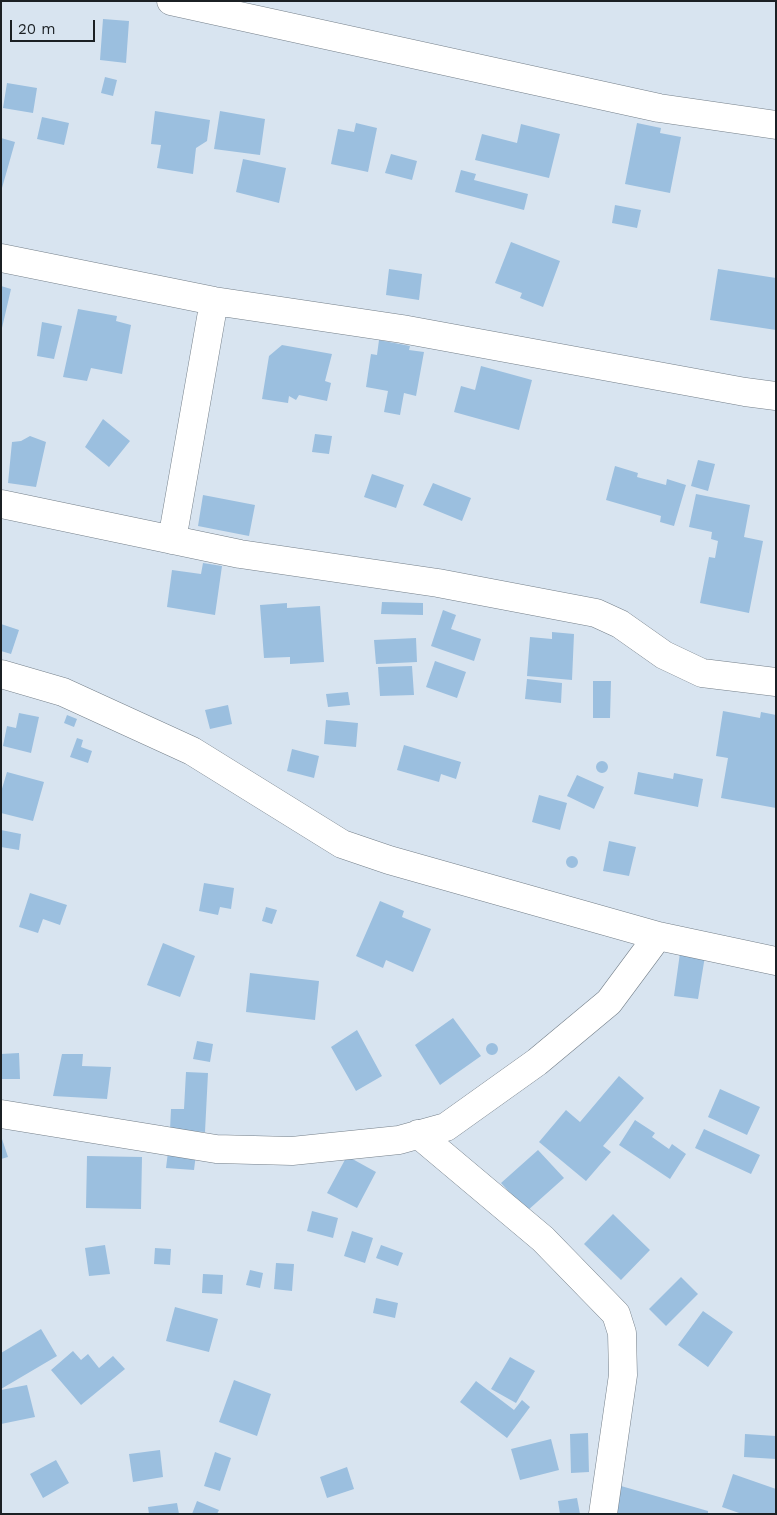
<!DOCTYPE html>
<html>
<head>
<meta charset="utf-8">
<style>
  body { margin:0 }
  #map { position:relative; width:777px; height:1515px; overflow:hidden; background:#d8e4f0; font-family:"Work Sans",sans-serif }
  canvas { display:block }
  .frame { position:absolute; inset:0; border:2px solid #1b2024; pointer-events:none }
  .scale { position:absolute; left:10px; top:20px; width:85px; height:22px; box-sizing:border-box; border:2px solid #1b2024; border-top:0; padding-left:6px; font-size:15px; line-height:18px; white-space:nowrap; color:#1b2024; -webkit-text-stroke:4px #d8e4f0; paint-order:stroke }
</style>
</head>
<body>
<div id="map">
<canvas width="777" height="1515"></canvas>
<div class="frame"></div>
<div class="scale">20 m</div>
</div>
<script>
const c = document.querySelector('canvas').getContext('2d');
c.lineJoin = 'round';
function fill(path, color) { c.fillStyle = color; c.fill(path, 'evenodd'); }
const toPath = rows => new Path2D(rows.map(r => 'M' + r).join(''));
function trace(path, color, width, dash) { c.strokeStyle = color; c.lineWidth = width; c.lineCap = dash ? 'butt' : 'round'; c.setLineDash(dash || []); c.stroke(path); }
const building = toPath([
  [103,19,129,21,126,63,100,60],
  [105,77,117,80,113,96,101,93],
  [7,83,37,88,33,113,3,108],
  [155,111,210,120,207,141,196,148,193,174,157,168,161,145,151,144],
  [220,111,265,119,260,155,214,149],
  [42,117,69,123,64,145,37,139],
  [356,123,377,128,368,172,331,164,338,129,354,132],
  [637,123,661,128,660,133,681,137,670,193,625,184],
  [521,124,560,134,549,178,475,160,482,134,517,143],
  [1,138,15,142,2,188,1,188],
  [391,154,417,161,412,180,385,173],
  [243,159,286,168,279,203,236,192],
  [461,170,476,174,474,180,528,194,524,210,455,192],
  [615,205,641,210,637,228,612,223],
  [511,242,560,261,543,307,520,298,522,293,495,283],
  [389,269,422,274,419,300,386,295],
  [718,269,776,278,776,330,710,320],
  [1,286,11,289,2,328,1,328],
  [78,309,117,316,116,321,131,325,122,374,91,368,87,381,63,377],
  [42,322,62,326,54,359,37,356],
  [379,340,410,346,409,350,424,352,416,396,404,393,400,415,384,412,388,391,366,387,371,354,377,355],
  [282,345,332,354,325,381,331,383,327,401,299,395,296,400,289,396,288,403,262,399,269,356],
  [481,366,532,380,519,430,454,412,461,386,475,390],
  [103,419,130,441,109,467,85,447],
  [315,434,332,436,329,454,312,452],
  [30,436,46,442,36,487,8,483,12,442,21,441],
  [698,460,715,464,708,491,691,486],
  [615,466,638,473,637,477,666,485,667,479,686,485,674,526,660,522,661,516,606,500],
  [372,474,404,485,396,508,364,497],
  [433,483,471,498,462,521,423,505],
  [696,494,750,505,744,537,763,541,749,613,700,603,709,557,715,558,718,541,711,539,712,532,689,527],
  [203,495,255,505,249,536,198,526],
  [203,563,222,566,215,615,167,607,172,570,201,574],
  [382,602,423,603,423,615,381,614],
  [287,603,287,608,320,606,324,662,290,664,290,657,264,658,260,605],
  [443,610,456,615,451,629,481,639,474,661,431,646],
  [1,624,19,630,11,654,1,651],
  [552,632,574,634,572,680,527,676,530,637,552,639],
  [416,638,417,662,376,664,374,640],
  [435,661,466,672,457,698,426,687],
  [412,666,414,695,380,696,378,667],
  [527,679,562,683,561,703,525,699],
  [593,681,611,681,610,718,593,718],
  [348,692,350,705,328,707,326,694],
  [228,705,232,724,210,729,205,710],
  [723,711,760,718,761,712,776,715,776,808,721,798,728,758,716,756],
  [19,713,39,717,31,753,3,746,7,726,16,728],
  [67,715,77,719,74,727,64,723],
  [326,720,358,723,356,747,324,744],
  [77,738,83,740,81,747,92,751,88,763,70,757],
  [404,745,461,762,456,779,441,774,439,782,397,770],
  [292,749,319,756,314,778,287,771],
  '596 767a6 6 0 1 1 12 0a6 6 0 1 1-12 0Z',
  [7,772,44,782,33,821,1,813,1,792],
  [638,772,673,779,674,773,703,779,698,807,634,794],
  [577,775,604,787,594,809,567,796],
  [539,795,567,803,560,830,532,822],
  [1,830,21,834,19,850,1,847],
  [609,841,636,847,629,876,603,871],
  '566 862a6 6 0 1 1 12 0a6 6 0 1 1-12 0Z',
  [204,883,234,888,231,909,220,907,218,915,199,911],
  [30,893,67,905,60,925,43,919,38,933,19,927],
  [380,901,404,911,402,917,431,929,413,972,386,960,383,968,356,956],
  [266,907,277,910,272,924,262,921],
  [163,943,195,956,180,997,147,985],
  [680,953,705,956,698,999,674,996],
  [250,973,319,981,315,1020,246,1012],
  [453,1018,481,1056,440,1085,415,1045],
  [357,1030,382,1076,356,1091,331,1047],
  [197,1041,213,1044,210,1062,193,1059],
  '486 1049a6 6 0 1 1 12 0a6 6 0 1 1-12 0Z',
  [19,1053,20,1079,1,1079,1,1054],
  [62,1054,83,1054,82,1066,111,1067,107,1099,53,1096],
  [186,1072,208,1073,205,1132,170,1130,171,1109,184,1109],
  [619,1076,644,1098,603,1146,611,1152,586,1181,539,1142,566,1110,580,1122],
  [720,1089,760,1107,747,1135,708,1117],
  [635,1120,655,1133,652,1137,669,1149,672,1144,686,1154,670,1179,619,1145],
  [704,1129,760,1155,751,1174,695,1148],
  [1,1136,8,1157,1,1159],
  [538,1150,564,1178,527,1211,501,1183],
  [168,1152,196,1154,194,1170,166,1168],
  [87,1156,142,1157,141,1209,86,1208],
  [347,1156,376,1172,357,1208,327,1193],
  [312,1211,338,1218,333,1238,307,1231],
  [613,1214,650,1250,621,1280,584,1244],
  [352,1231,373,1238,365,1263,344,1256],
  [105,1245,110,1274,89,1276,85,1248],
  [381,1245,403,1253,398,1266,376,1258],
  [155,1248,171,1249,170,1265,154,1264],
  [276,1263,294,1264,292,1291,274,1289],
  [250,1270,263,1273,260,1288,246,1285],
  [203,1274,223,1275,222,1294,202,1293],
  [681,1277,698,1294,666,1326,649,1309],
  [376,1298,398,1303,395,1318,373,1313],
  [175,1307,218,1319,209,1352,166,1341],
  [703,1311,733,1332,708,1367,678,1345],
  [41,1329,57,1356,1,1389,1,1353],
  [73,1351,81,1360,88,1354,99,1368,113,1356,125,1369,81,1405,51,1370],
  [510,1357,535,1371,516,1403,491,1389],
  [234,1380,271,1394,257,1436,219,1422],
  [476,1381,514,1410,522,1400,530,1407,507,1438,460,1402],
  [27,1385,35,1417,1,1424,1,1390],
  [588,1433,589,1472,571,1473,570,1434],
  [745,1434,776,1436,776,1459,744,1457],
  [551,1439,559,1470,520,1480,511,1449],
  [160,1450,163,1477,133,1482,129,1454],
  [215,1452,231,1458,220,1491,204,1486],
  [56,1460,69,1483,43,1498,30,1474],
  [347,1467,354,1489,327,1498,320,1477],
  [733,1474,776,1489,776,1514,742,1514,722,1507],
  [621,1486,708,1511,708,1514,613,1514],
  [577,1498,580,1514,560,1514,558,1501],
  [197,1501,219,1510,217,1514,192,1514],
  [177,1503,179,1514,149,1514,148,1507]
]);
const minor = toPath([
  [171,1,659,108,776,125],
  [1,258,214,301,402,329,745,392,776,396],
  [1,504,240,554,438,583,596,613,620,624,664,655,702,673,776,682],
  [172,540,214,301],
  [1,674,63,692,192,751,342,844,389,860,658,936,776,961],
  [1,1114,216,1149,292,1151,399,1140,446,1127,537,1062,609,1002,658,936],
  [418,1134,543,1239,616,1314,622,1333,623,1375,603,1514]
]);
fill(building, '#9bbfdf');
trace(minor, '#747f89', 29);
trace(minor, '#fff', 28);
</script>
</body>
</html>
